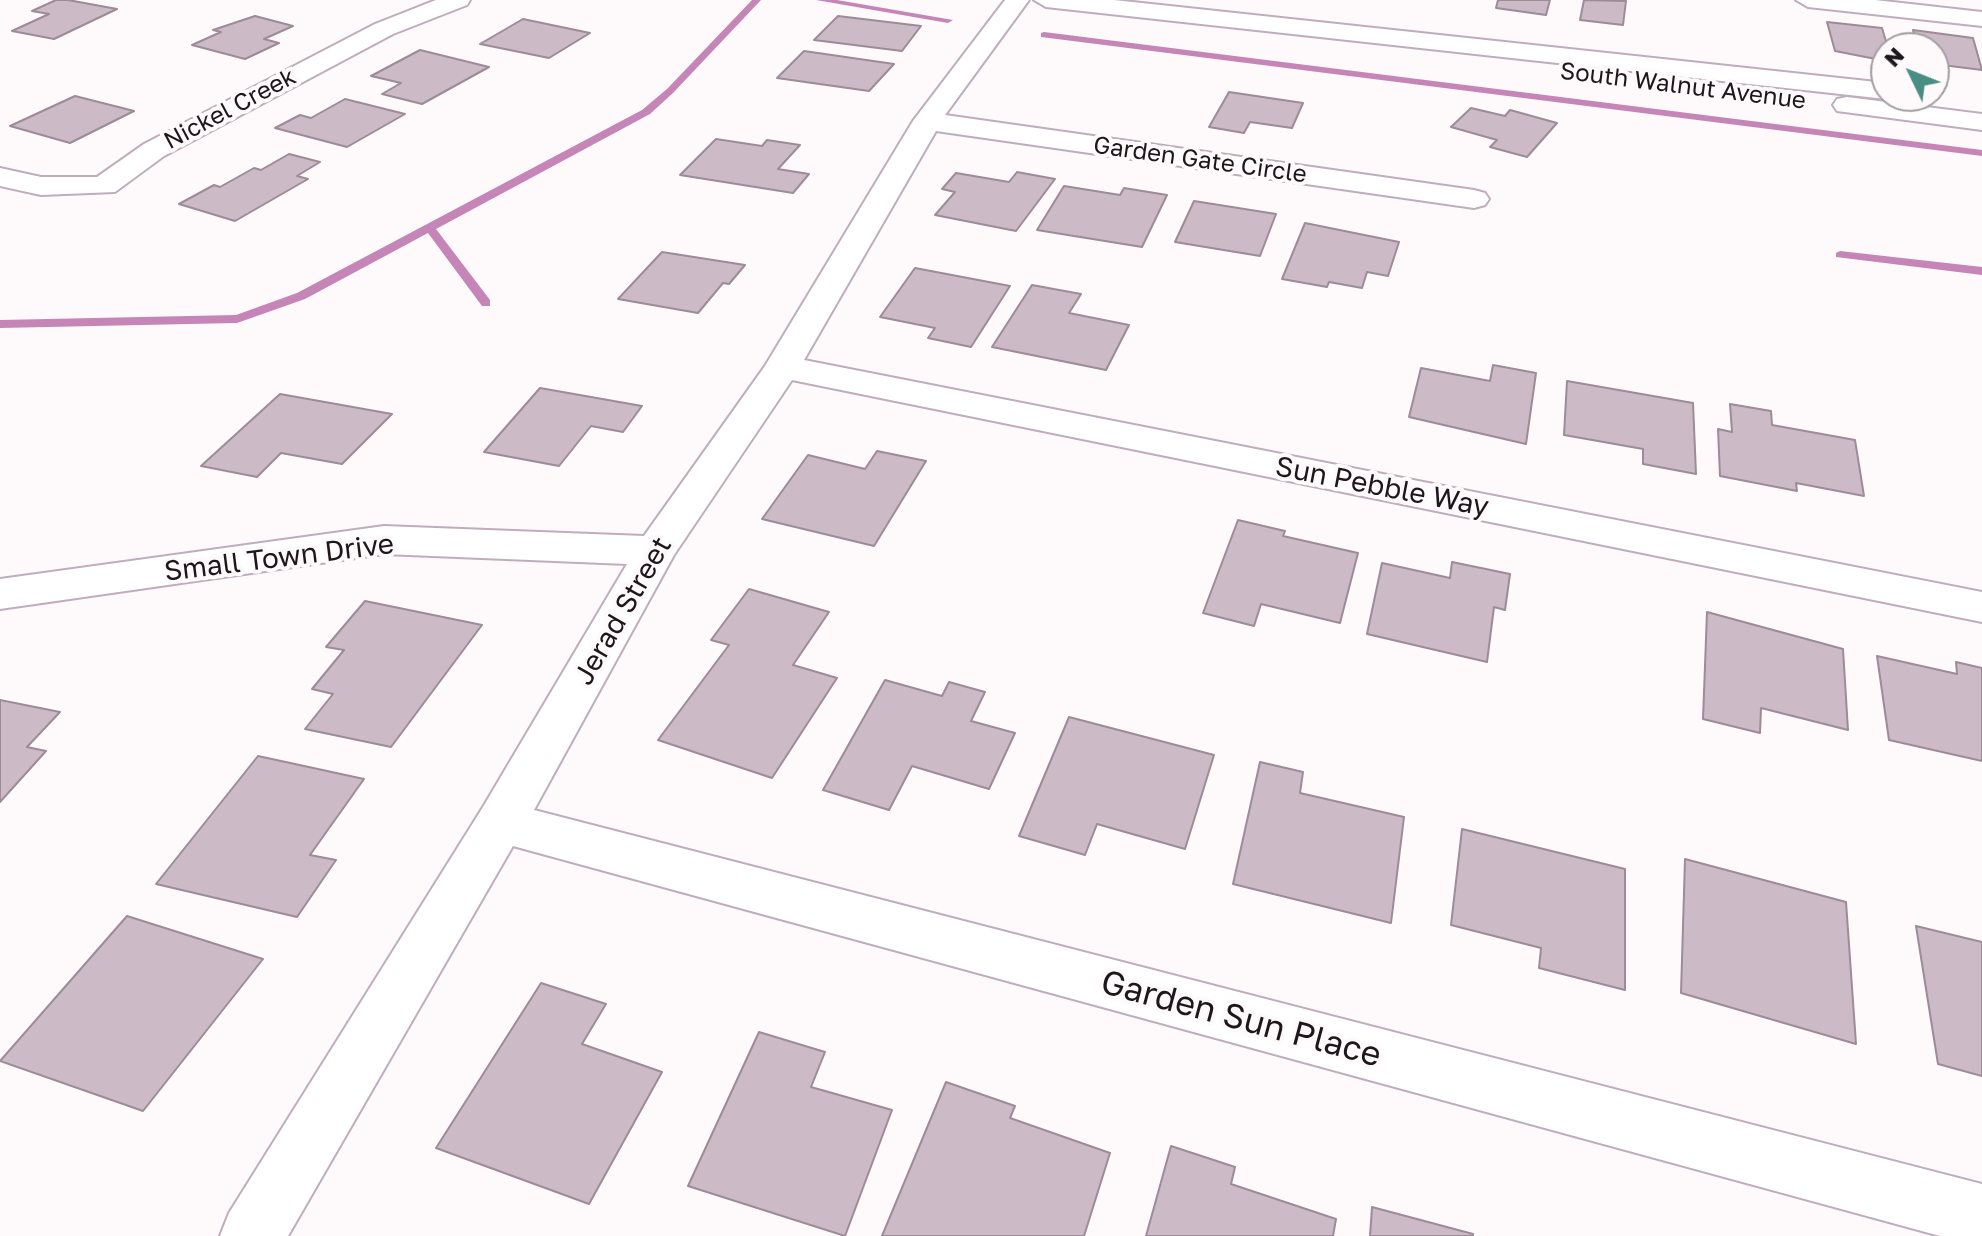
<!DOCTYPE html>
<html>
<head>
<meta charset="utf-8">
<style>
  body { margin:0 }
  #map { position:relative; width:1982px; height:1236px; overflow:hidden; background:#fefafc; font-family:"Golos Text",sans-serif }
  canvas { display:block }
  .north { position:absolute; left:1870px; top:32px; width:80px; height:80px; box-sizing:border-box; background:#fefafc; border:2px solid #a49fa2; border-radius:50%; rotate:313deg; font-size:22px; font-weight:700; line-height:32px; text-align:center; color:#1d161b }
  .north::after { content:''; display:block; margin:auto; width:28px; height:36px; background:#498e84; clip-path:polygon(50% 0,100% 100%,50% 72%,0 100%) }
</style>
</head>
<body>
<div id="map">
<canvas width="1982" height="1236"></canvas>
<div class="north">N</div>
</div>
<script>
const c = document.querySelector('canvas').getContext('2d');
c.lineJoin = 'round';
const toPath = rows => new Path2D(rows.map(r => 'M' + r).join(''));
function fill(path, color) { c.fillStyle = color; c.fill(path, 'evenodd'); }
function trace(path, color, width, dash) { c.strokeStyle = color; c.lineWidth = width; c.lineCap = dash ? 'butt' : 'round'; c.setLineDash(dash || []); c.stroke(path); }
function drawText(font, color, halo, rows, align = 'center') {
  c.font = font + ' "Golos Text",sans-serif'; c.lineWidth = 8; c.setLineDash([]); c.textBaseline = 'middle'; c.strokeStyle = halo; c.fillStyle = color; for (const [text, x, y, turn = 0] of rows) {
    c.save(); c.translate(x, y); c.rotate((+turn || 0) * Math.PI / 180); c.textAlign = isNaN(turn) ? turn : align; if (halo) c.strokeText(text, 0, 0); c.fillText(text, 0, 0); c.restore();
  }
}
const stream = toPath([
  [752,0,761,0,673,93,650,114,436,229,490,300,490,306,482,306,428,233,305,299,237,323,0,328,0,320,236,315,297,293,642,110,667,89,752,0],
  [816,0,837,0,953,20,948,23,816,0],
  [1044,32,1982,150,1982,156,1041,37,1041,33,1044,32],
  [1840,251,1982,267,1982,275,1836,257,1836,253,1840,251]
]);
const building = toPath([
  [56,0,68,0,117,9,54,39,12,31,49,14,32,11,56,0],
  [1498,0,1550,0,1546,15,1496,8,1498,0],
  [1584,0,1626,1,1623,25,1580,20,1584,0],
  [255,16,293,26,264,39,279,43,245,59,192,45,221,32,213,30,255,16],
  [838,16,921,26,902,51,814,40,838,16],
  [523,19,590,33,549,58,480,44,523,19],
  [1827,22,1882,28,1888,48,1886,61,1835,51,1827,22],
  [1913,30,1973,38,1982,70,1934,64,1934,48,1917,48,1913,30],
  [420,50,489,67,422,104,382,94,401,83,371,76,420,50],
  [804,51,894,64,869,91,777,78,804,51],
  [1229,92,1303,103,1292,128,1250,122,1244,133,1209,127,1229,92],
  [75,96,134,111,70,143,10,126,75,96],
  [345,99,405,114,347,147,275,128,300,115,311,118,345,99],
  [1471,108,1505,116,1510,110,1557,123,1527,157,1490,147,1497,140,1451,127,1471,108],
  [716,139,762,146,767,140,800,145,778,169,809,174,793,193,680,175,716,139],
  [289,154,320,162,297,176,308,179,235,221,179,204,214,185,220,187,254,168,261,170,289,154],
  [1017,172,1055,179,1016,231,935,215,955,192,942,189,956,173,1009,182,1017,172],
  [1064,186,1120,195,1124,188,1167,195,1142,247,1037,230,1064,186],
  [1194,201,1276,214,1260,256,1175,242,1194,201],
  [1305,223,1399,242,1388,276,1367,272,1362,288,1329,282,1327,287,1282,279,1305,223],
  [662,252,745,265,729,284,723,283,698,313,618,299,662,252],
  [915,268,1010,286,971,347,928,338,935,328,880,317,915,268],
  [1032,285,1081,294,1069,313,1129,325,1106,370,992,347,1032,285],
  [1493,365,1536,373,1526,444,1409,417,1421,368,1490,381,1493,365],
  [1567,381,1693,403,1696,474,1643,464,1643,449,1564,435,1567,381],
  [540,388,642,406,623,432,591,426,559,466,484,452,540,388],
  [280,394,392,414,342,464,281,453,257,477,201,466,280,394],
  [1730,404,1771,411,1772,425,1855,440,1864,496,1796,483,1797,491,1720,476,1718,429,1732,432,1730,404],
  [877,451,926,461,874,546,762,519,808,455,865,469,877,451],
  [1238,520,1285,531,1283,536,1358,553,1340,623,1261,604,1254,626,1203,613,1238,520],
  [1452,562,1510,574,1505,610,1494,607,1487,662,1367,634,1382,563,1450,578,1452,562],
  [749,589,829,612,793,665,837,678,772,778,658,740,729,645,711,640,749,589],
  [365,601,482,625,391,747,305,729,333,694,312,689,344,650,326,647,365,601],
  [1707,612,1843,649,1848,730,1761,708,1760,733,1703,719,1707,612],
  [1877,656,1957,674,1956,662,1982,668,1982,761,1889,740,1877,656],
  [885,680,942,696,949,682,985,692,971,721,1015,733,989,789,912,766,889,810,823,790,885,680],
  [0,700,60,712,27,747,46,751,0,802,0,700],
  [1069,717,1214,755,1185,849,1097,824,1085,855,1019,836,1069,717],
  [258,756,364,779,310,855,336,860,297,917,156,884,258,756],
  [1260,762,1303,772,1300,793,1404,817,1391,923,1233,884,1260,762],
  [1462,829,1625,869,1625,990,1539,968,1541,948,1451,925,1462,829],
  [1685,859,1846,902,1856,1044,1681,993,1685,859],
  [127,916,263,959,143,1111,0,1061,127,916],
  [1916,926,1982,942,1982,1076,1938,1064,1916,926],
  [541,983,606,1004,582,1044,662,1072,589,1204,436,1148,541,983],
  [759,1032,825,1052,811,1087,892,1110,845,1236,688,1186,759,1032],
  [946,1082,1015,1106,1010,1118,1110,1153,1084,1236,882,1236,946,1082],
  [1171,1146,1235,1167,1231,1184,1336,1219,1333,1236,1146,1236,1171,1146],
  [1372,1207,1473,1234,1473,1236,1370,1236,1372,1207]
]);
const minor = toPath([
  [436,0,470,0,467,5,393,34,164,156,115,192,41,195,0,186,0,168,41,177,97,177,144,144,375,24,436,0],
  [1005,0,1029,0,945,115,1474,190,1485,193,1489,199,1485,205,1474,208,936,131,804,360,1982,592,1982,622,792,380,674,555,534,810,1982,1184,1982,1236,1940,1236,513,846,288,1236,220,1236,229,1213,483,807,627,564,384,554,0,609,0,579,384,526,644,536,765,366,913,121,1005,0],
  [1796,0,1875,0,1982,12,1982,26,1808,7,1796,0]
]);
const tertiary = toPath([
  [1034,0,1114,0,1886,83,1886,96,1896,96,1886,99,1046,7,1034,0],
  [1847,97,1982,114,1982,130,1837,111,1833,105,1837,99,1847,97]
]);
const farStreetnames = [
  ["South Walnut Avenue",1683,86,7],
  ["Nickel Creek",230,109,-28],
  ["Garden Gate Circle",1200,160,8]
];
const streetNames = [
  ["Sun Pebble Way",1382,487,11],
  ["Small Town Drive",279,558,-7],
  ["Jerad Street",623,611,-60]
];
const nearStreetnames = [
  ["Garden Sun Place",1241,1019,15]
];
fill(stream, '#c585b6');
fill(building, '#ccbac7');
trace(building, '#9d8b98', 2);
trace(minor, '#c0adbb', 4);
trace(tertiary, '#c0adbb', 4);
fill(minor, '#fff');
fill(tertiary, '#fff');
drawText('24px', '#1d161b', '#fefafc', farStreetnames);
drawText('28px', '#1d161b', '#fefafc', streetNames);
drawText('34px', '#1d161b', '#fefafc', nearStreetnames);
</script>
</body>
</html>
